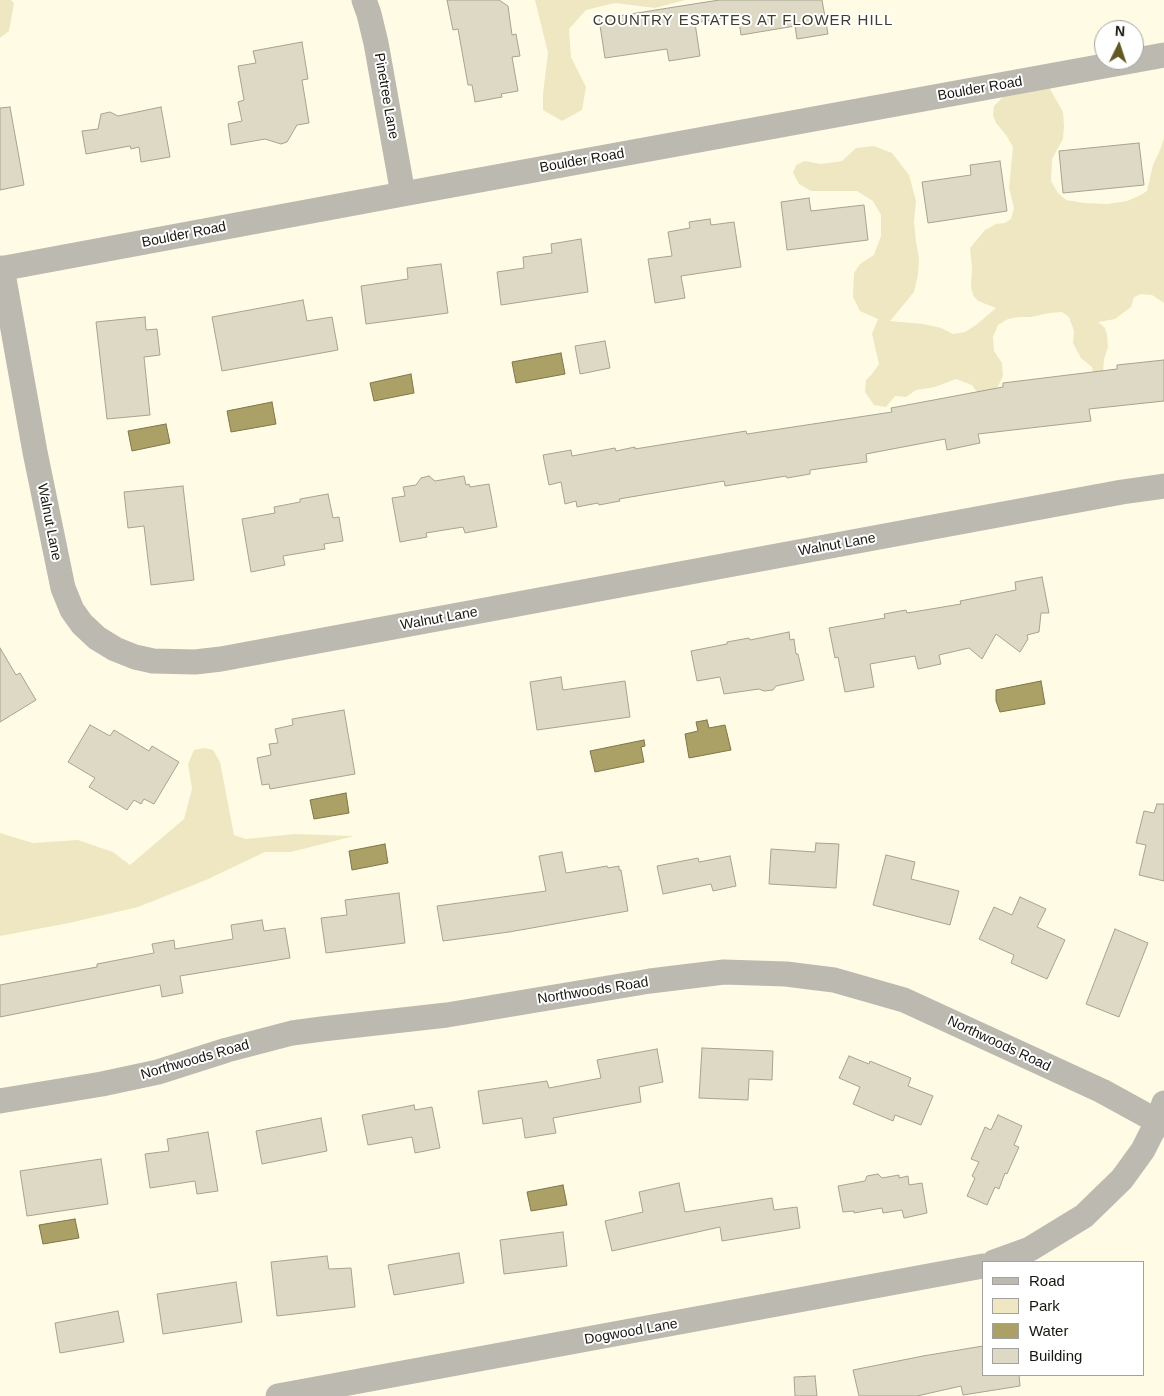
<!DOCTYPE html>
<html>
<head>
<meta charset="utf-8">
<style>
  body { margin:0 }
  #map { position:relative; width:1164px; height:1396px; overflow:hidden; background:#fffbe5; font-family:Helvetica,sans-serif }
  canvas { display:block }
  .legend { position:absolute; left:982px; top:1261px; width:162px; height:115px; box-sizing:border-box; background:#fff; border:1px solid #a2a19f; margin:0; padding:6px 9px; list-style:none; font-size:15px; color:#17150e }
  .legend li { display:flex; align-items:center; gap:10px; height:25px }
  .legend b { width:25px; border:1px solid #a2a19f }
  .north { position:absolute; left:1094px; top:20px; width:50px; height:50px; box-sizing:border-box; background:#fff; border:1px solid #a2a19f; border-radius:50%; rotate:4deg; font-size:14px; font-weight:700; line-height:20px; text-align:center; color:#17150e }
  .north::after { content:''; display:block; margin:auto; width:18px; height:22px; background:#625824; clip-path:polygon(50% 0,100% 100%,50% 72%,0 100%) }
</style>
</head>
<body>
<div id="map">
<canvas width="1164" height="1396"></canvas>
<ul class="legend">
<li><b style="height:6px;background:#bbb9b0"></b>Road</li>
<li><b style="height:14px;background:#eee7c1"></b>Park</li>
<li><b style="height:14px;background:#aba066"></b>Water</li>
<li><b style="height:14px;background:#ddd9c5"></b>Building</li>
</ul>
<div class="north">N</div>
</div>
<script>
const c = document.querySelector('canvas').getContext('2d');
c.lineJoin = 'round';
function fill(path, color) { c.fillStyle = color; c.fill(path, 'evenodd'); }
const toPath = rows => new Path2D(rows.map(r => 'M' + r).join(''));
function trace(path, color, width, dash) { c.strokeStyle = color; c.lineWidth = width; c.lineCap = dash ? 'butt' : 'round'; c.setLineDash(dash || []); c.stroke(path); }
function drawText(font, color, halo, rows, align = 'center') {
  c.font = font + ' Helvetica,sans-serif'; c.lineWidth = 4; c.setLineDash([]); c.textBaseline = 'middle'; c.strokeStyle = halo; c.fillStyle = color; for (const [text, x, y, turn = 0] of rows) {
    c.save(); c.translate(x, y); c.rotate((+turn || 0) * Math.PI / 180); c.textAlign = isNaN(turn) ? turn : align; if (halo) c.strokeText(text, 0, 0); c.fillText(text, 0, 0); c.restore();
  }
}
const green = toPath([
  [0,0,11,0,14,3,9,31,0,38],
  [535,0,685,0,655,8,615,3,586,10,569,29,571,57,586,87,582,110,562,121,543,110,543,94,548,53],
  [1046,82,1063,112,1064,126,1063,139,1052,159,1051,181,1058,193,1066,200,1084,203,1107,204,1127,201,1139,196,1147,191,1153,165,1160,150,1164,138,1164,303,1152,295,1141,294,1134,297,1131,307,1115,319,1098,322,1105,328,1107,335,1108,347,1104,359,1102,385,1098,397,1092,367,1081,358,1073,343,1074,331,1069,317,1062,312,1049,313,1031,317,1019,317,1008,319,998,325,993,337,994,351,1002,363,1003,376,988,407,972,385,956,379,935,387,916,390,906,397,895,396,886,407,874,405,865,392,866,380,872,374,879,364,872,334,878,319,860,311,853,297,854,273,860,264,874,255,881,236,881,215,873,201,857,191,811,191,799,184,793,173,796,165,805,161,821,164,842,161,856,148,874,146,892,153,909,175,916,201,914,222,916,241,919,259,918,275,914,292,890,321,923,324,941,328,953,334,965,332,976,325,996,308,978,301,973,295,971,287,972,268,970,248,985,230,996,224,1005,223,1011,219,1014,208,1009,188,1013,147,1006,135,996,123,993,115,994,106,1002,98,1009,89],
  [204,748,213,750,220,762,234,835,246,839,294,834,354,836,291,852,265,852,206,880,138,907,69,923,0,936,0,833,33,843,78,840,113,852,130,865,184,819,192,789,188,764,194,750]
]);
const water = toPath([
  [561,353,565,374,516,383,512,362,561,353],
  [411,374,414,393,374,401,370,383,411,374],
  [272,402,276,424,231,432,227,411,272,402],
  [166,424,170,443,132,451,128,431,166,424],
  [1041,681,1045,704,1000,712,996,701,996,690,1041,681],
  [707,720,709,728,725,725,731,750,689,758,685,734,698,731,696,722,707,720],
  [644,740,645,746,641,747,644,762,595,772,590,751,644,740],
  [346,793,349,813,314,819,310,800,346,793],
  [385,844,388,863,352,870,349,851,385,844],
  [563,1185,567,1205,531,1211,527,1192,563,1185],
  [75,1219,79,1238,43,1244,39,1225,75,1219]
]);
const building = toPath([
  [447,0,499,0,508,6,512,35,516,34,520,56,512,57,518,91,501,94,502,97,475,102,472,85,468,85,458,29,453,30,447,0],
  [719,0,822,0,828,34,797,39,795,26,741,35,738,15,695,23,700,56,669,61,667,49,605,58,599,19,719,0],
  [302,42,308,79,302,80,309,123,297,125,287,142,281,144,265,139,231,145,228,124,242,121,238,102,244,100,238,66,256,63,253,51,302,42],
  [10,107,24,185,0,190,0,108,10,107],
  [161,107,170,157,141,162,139,147,131,149,130,146,86,154,82,131,98,129,101,114,110,112,118,116,161,107],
  [1139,143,1144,185,1063,193,1059,151,1139,143],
  [1000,161,1007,211,928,223,922,182,971,175,970,165,1000,161],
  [809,198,811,211,864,205,868,240,787,250,781,202,809,198],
  [710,219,711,225,734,222,741,267,681,276,685,298,655,303,648,259,672,256,668,232,690,228,689,222,710,219],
  [581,239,588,292,501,305,497,272,524,268,523,257,552,253,551,244,581,239],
  [441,264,448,313,366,324,361,286,408,279,407,268,441,264],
  [303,300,307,321,332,317,338,350,222,371,212,317,303,300],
  [145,317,146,330,157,329,160,355,144,357,150,415,107,419,96,322,145,317],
  [605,341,610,368,580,374,575,346,605,341],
  [1164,360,1164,401,1089,409,1091,421,978,434,980,443,947,450,945,439,866,454,867,462,810,470,810,474,787,478,786,476,725,486,724,481,619,499,620,501,599,505,598,503,577,507,576,501,565,504,561,482,549,485,543,455,571,450,572,456,615,448,616,451,635,447,635,449,746,431,747,434,892,412,891,408,1003,387,1003,383,1117,369,1117,365,1164,360],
  [429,476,435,481,464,476,466,485,469,484,470,487,489,484,497,527,465,533,463,527,426,533,427,537,400,542,392,498,405,496,403,487,416,485,421,478,429,476],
  [183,486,194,580,151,585,144,526,128,528,124,492,183,486],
  [328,494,333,518,339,517,343,541,324,544,325,549,283,556,285,565,251,572,242,519,275,513,274,507,300,502,300,499,328,494],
  [1042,577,1049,613,1041,613,1039,632,1027,635,1028,639,1020,652,996,634,982,659,969,648,939,655,941,664,918,669,915,656,870,664,874,687,845,692,838,657,835,658,829,628,885,618,884,614,906,610,907,613,961,604,960,601,1016,590,1015,582,1042,577],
  [789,632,790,640,794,639,796,654,798,654,804,680,776,686,773,690,764,691,759,689,724,694,720,677,697,681,691,651,727,644,727,642,749,638,750,640,789,632],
  [0,648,16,675,20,673,36,700,0,722,0,648],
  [561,677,563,690,625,681,630,717,537,730,530,682,561,677],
  [344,710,355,774,270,789,269,784,262,785,257,758,271,755,269,744,278,743,275,729,293,725,292,719,344,710],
  [90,725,110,736,114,730,149,751,152,746,179,762,154,804,144,799,141,804,134,800,127,810,89,787,95,778,68,762,90,725],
  [1157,804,1164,804,1164,881,1139,875,1146,845,1136,843,1144,811,1154,813,1157,804],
  [816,843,839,844,836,888,769,884,771,849,815,852,816,843],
  [562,852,566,873,607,866,608,868,619,866,619,870,621,870,628,911,509,932,443,941,437,906,546,891,539,856,562,852],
  [886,855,915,862,911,879,959,891,950,925,873,905,886,855],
  [730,856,736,886,713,891,711,884,663,894,657,866,698,858,699,862,730,856],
  [399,893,405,943,326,953,321,918,347,915,345,900,399,893],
  [1020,897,1046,909,1037,927,1065,940,1047,979,1011,963,1014,955,979,939,994,907,1012,915,1020,897],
  [262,920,264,931,285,928,290,958,180,976,183,993,162,997,160,985,0,1017,0,985,97,967,97,964,154,953,152,944,174,940,175,949,233,939,231,925,262,920],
  [1115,929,1148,943,1119,1017,1086,1004,1115,929],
  [702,1048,773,1051,772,1080,749,1079,748,1100,699,1098,702,1048],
  [657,1049,663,1082,639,1087,641,1102,553,1118,556,1133,525,1138,522,1118,483,1124,478,1091,547,1081,549,1088,601,1078,597,1060,657,1049],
  [849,1056,869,1064,870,1061,911,1078,908,1086,933,1096,921,1125,895,1115,893,1121,853,1104,860,1087,839,1078,849,1056],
  [414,1105,415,1110,432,1107,440,1148,415,1153,412,1137,368,1145,362,1115,414,1105],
  [998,1115,1022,1126,1014,1145,1019,1147,1007,1174,1005,1173,999,1189,995,1187,987,1205,967,1196,975,1178,972,1176,979,1162,971,1159,985,1127,991,1130,998,1115],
  [321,1118,327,1151,262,1164,256,1131,321,1118],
  [208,1132,218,1191,197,1194,195,1181,150,1188,145,1154,169,1151,167,1139,208,1132],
  [101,1159,108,1204,27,1216,20,1171,101,1159],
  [878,1174,882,1178,899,1175,899,1178,908,1176,909,1185,922,1183,927,1213,904,1218,902,1210,883,1213,882,1208,854,1213,854,1211,843,1212,838,1186,865,1181,867,1176,878,1174],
  [679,1183,685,1212,772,1198,774,1210,797,1207,800,1228,722,1241,720,1227,612,1251,605,1221,643,1212,639,1192,679,1183],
  [563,1232,567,1266,504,1274,500,1240,563,1232],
  [459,1253,464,1283,394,1295,388,1265,459,1253],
  [327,1256,329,1269,351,1268,355,1307,277,1316,271,1262,327,1256],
  [236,1282,242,1322,163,1334,157,1294,236,1282],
  [118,1311,124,1342,60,1353,55,1323,118,1311],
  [983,1346,983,1375,1019,1375,1020,1386,963,1395,961,1386,917,1396,859,1396,853,1370,923,1356,983,1346],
  [815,1376,817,1396,795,1396,794,1377,815,1376]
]);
const minor = toPath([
  [364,0,369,14,376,43,403,194],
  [2,268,35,452,63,588,72,610,82,624,97,638,115,649,135,657,153,661,195,662,221,659,1122,492,1164,486],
  [0,269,403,194,1164,55],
  [0,1101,102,1084,158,1072,227,1050,292,1033,322,1029,447,1015,650,981,724,972,786,974,834,980,904,1000,1102,1091,1164,1125],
  [994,1262,1030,1249,1084,1216,1122,1179,1143,1150,1157,1122,1164,1103],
  [278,1396,983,1266]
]);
const streetNames = [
  ["Boulder Road",980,89,-10],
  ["Pinetree Lane",386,96,80],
  ["Boulder Road",582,161,-10],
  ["Boulder Road",184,235,-11],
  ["Walnut Lane",49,522,79],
  ["Walnut Lane",837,545,-10],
  ["Walnut Lane",439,619,-10],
  ["Northwoods Road",593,991,-9],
  ["Northwoods Road",999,1044,25],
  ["Northwoods Road",195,1060,-16],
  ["Dogwood Lane",631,1332,-10]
];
const neighbourhoodNames = [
  ["COUNTRY ESTATES AT FLOWER HILL",743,21]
];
fill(green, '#eee7c1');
fill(water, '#aba066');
trace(water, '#7f764c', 1);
fill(building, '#ddd9c5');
trace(building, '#a6a38f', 1);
trace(minor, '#bbb9b0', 25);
drawText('14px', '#17150e', '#fff', streetNames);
c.letterSpacing = '1px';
drawText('15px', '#403d2c', '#fff', neighbourhoodNames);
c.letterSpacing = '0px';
</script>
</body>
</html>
